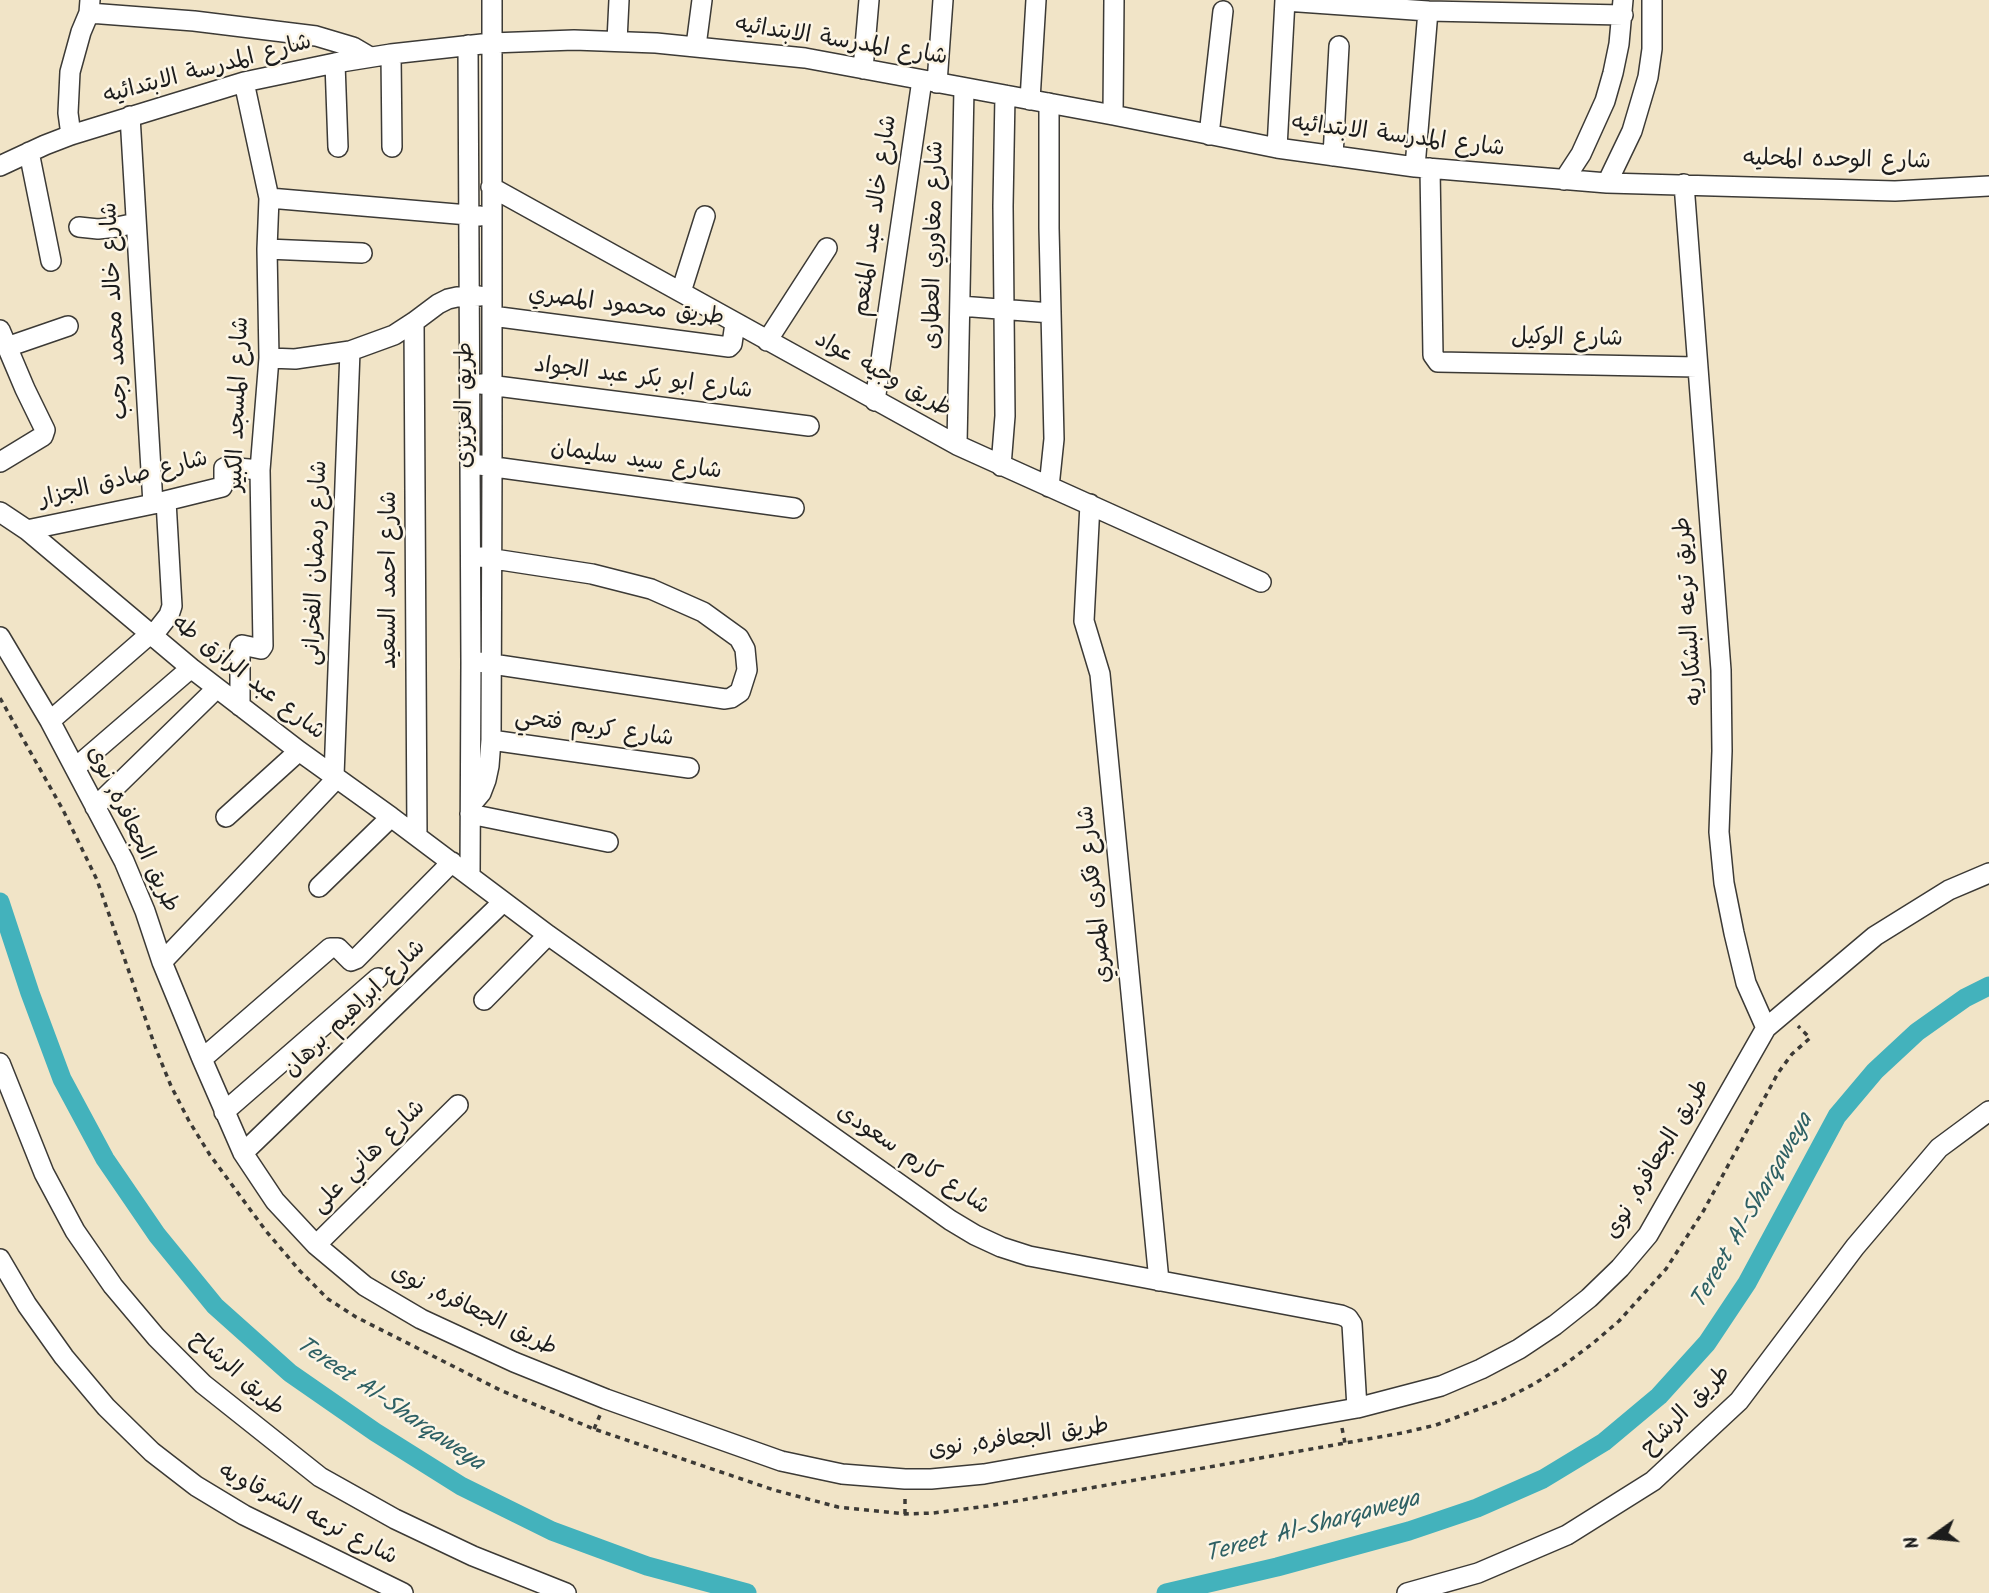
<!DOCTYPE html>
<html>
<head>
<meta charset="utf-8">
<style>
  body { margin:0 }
  #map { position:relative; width:1989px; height:1593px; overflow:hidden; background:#f1e4c7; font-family:Kalam,sans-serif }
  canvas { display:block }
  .north { position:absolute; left:1898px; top:1502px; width:70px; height:70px; -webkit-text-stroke:5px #fcf5e5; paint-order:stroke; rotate:255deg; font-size:19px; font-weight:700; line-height:28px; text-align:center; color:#1c1c1c }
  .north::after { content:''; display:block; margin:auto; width:24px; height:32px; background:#1c1c1c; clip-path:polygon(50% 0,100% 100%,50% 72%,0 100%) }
</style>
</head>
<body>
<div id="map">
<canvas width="1989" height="1593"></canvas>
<div class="north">N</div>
</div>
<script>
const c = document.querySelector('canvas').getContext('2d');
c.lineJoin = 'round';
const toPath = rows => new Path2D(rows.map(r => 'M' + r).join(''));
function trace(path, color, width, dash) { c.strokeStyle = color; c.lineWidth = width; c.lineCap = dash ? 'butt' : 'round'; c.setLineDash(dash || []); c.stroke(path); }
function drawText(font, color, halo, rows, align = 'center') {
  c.font = font + ' Kalam,"Playpen Sans Arabic",sans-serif'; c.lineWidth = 5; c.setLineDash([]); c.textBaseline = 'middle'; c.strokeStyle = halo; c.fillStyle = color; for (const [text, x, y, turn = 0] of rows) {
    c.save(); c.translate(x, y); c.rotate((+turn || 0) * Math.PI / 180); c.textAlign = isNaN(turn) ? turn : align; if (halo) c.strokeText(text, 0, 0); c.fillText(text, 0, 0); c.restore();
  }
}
const canal = toPath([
  [0,902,30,993,62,1079,105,1159,157,1235,215,1306,290,1373,375,1432,461,1486,552,1531,647,1566,747,1593],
  [1166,1593,1277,1567,1409,1531,1477,1508,1543,1479,1604,1442,1659,1396,1707,1343,1747,1283,1837,1116,1875,1071,1917,1032,1965,998,1989,986]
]);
const path = toPath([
  [0,698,63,810,97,880,156,1049,171,1086,189,1121,210,1155,266,1231,300,1271,328,1299,356,1317,500,1390,594,1429,774,1490,838,1507,905,1514,933,1513,988,1506,1402,1433,1436,1425,1503,1400,1534,1384,1564,1365,1592,1344,1619,1321,1666,1269,1704,1210,1778,1073,1792,1054,1810,1038,1798,1026],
  [1342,1428,1345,1443],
  [594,1429,600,1415],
  [905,1514,905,1498]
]);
const minor = toPath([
  [1285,1,1428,11,1623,15],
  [89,13,194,21,316,36,353,47,370,57],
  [617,41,619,0],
  [468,45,471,662,470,876],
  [696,46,702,0],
  [391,54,392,147],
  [335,63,338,147],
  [863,69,869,0],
  [937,83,943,0],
  [1030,100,1036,0],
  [1113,115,1114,0],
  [130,116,153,504],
  [71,135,68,113,70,72,81,32,89,13,90,0],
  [1209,135,1223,11],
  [1277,148,1285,0],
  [29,152,51,261],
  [1333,156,1339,46],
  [0,166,45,145,71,135,244,82,335,63,391,54,491,43,574,40,656,43,805,58,1113,115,1277,148,1415,167,1607,183,1895,191,1989,186],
  [1415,167,1428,11],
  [1430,168,1433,355,1438,362,1697,367],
  [1564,180,1581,154,1605,101,1613,73,1619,44,1623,0],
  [1607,183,1632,131,1648,77,1652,49,1652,0],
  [1684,184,1721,670,1722,751,1719,832,1724,883,1734,933,1746,983,1766,1028],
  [491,187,957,445,1261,582],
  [269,198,480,216],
  [79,227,98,229,117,227,136,223],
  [267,249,362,253],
  [681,292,705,216],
  [960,306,1051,313],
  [492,316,729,347,732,344,735,323],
  [414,322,417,836],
  [0,330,25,389,45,430,43,436,0,462],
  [767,341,827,248],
  [7,347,68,326],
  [269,358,295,359,350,351,394,335,414,322,438,304,448,299,457,297,480,296],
  [481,384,809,426],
  [875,401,922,80],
  [957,445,964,88],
  [480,465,794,508],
  [1001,466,1005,416,1003,206,1005,95],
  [1049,487,1054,439,1049,228,1049,103],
  [1090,504,1084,621,1100,674,1159,1281],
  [0,512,27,530,191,668,299,751,391,817,548,935,950,1220,975,1235,1001,1247,1029,1256,1341,1315,1348,1318,1352,1324,1357,1408],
  [27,530,153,504,222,487,224,483,224,468,226,467,260,470],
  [0,637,50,721,124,861,145,911,162,962,202,1059,243,1153,275,1201,316,1245,365,1286,421,1319,514,1362,606,1399,781,1461,842,1474,905,1479,931,1479,984,1474,1357,1408,1441,1386,1481,1369,1519,1349,1555,1325,1589,1298,1620,1268,1648,1235,1766,1028,1875,936,1949,890,1989,873],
  [479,662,725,699,731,698,740,692,747,670,745,649,739,638,703,612,651,589,592,574,481,557],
  [240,706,240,647,242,645,261,649,263,646,260,470,269,358,267,249,269,198,244,82],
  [50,721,150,634,158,629,169,615,172,606,166,501],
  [491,740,689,768],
  [75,768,191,668],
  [334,776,350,351],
  [471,805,481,793,486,780,489,766,491,740,492,467,492,0],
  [95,807,217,688],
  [470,814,608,842],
  [226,817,299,751],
  [319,887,391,817],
  [162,962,337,778],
  [484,1000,548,935],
  [202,1059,330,948,338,948,351,961,356,959,452,862],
  [0,1063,44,1173,75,1231,113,1286,156,1337,203,1384,320,1477,395,1519,473,1556,566,1593],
  [224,1112,378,978],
  [243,1153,503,902],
  [316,1245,458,1105],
  [0,1259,27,1305,64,1357,106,1407,152,1452,196,1486,244,1515,403,1593],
  [1407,1593,1478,1573,1567,1535,1653,1481,1739,1401,1855,1247,1939,1148,1989,1111]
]);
const streetNames = [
  ["شارع المدرسة الابتدائيه",841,43,9],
  ["شارع المدرسة الابتدائيه",208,71,-15],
  ["شارع المدرسة الابتدائيه",1398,138,7],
  ["شارع الوحده المحليه",1837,162,1],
  ["شارع خالد عبد المنعم",877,216,-82],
  ["شارع مغاوري العطارى",936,245,-89],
  ["طريق محمود المصري",626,308,7],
  ["شارع خالد محمد رجب",117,311,-93],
  ["شارع الوكيل",1567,340,1],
  ["طريق وجيه عواد",882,376,29],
  ["شارع ابو بكر عبد الجواد",643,380,7],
  ["شارع المسجد الكبير",240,404,-88],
  ["طريق العزيزى",467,405,-90],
  ["شارع سيد سليمان",636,462,8],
  ["شارع صادق الجزار",124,481,-14],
  ["شارع رمضان الفخرانى",318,563,-88],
  ["شارع احمد السعيد",391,580,-90],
  ["طريق ترعه البشكاريه",1691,611,-94],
  ["شارع عبد الرازق طه",247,679,38],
  ["شارع كريم فتحي",594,730,8],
  ["طريق الجعافره, نوى",131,830,64],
  ["شارع فكرى المصري",1097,894,-96],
  ["شارع ابراهيم برهان",356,1010,-44],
  ["شارع هاني على",370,1158,-45],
  ["طريق الجعافره, نوى",1659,1160,-59],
  ["شارع كارم سعودى",912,1161,34],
  ["طريق الجعافره, نوى",473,1312,26],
  ["طريق الرشاح",236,1375,41],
  ["طريق الرشاح",1687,1412,-45],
  ["طريق الجعافره, نوى",1019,1440,-8],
  ["شارع ترعه الشرقاويه",307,1516,27]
];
const waterNames = [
  ["Tereet Al-Sharqaweya",1754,1212,-60],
  ["Tereet Al-Sharqaweya",389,1406,34],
  ["Tereet Al-Sharqaweya",1313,1529,-15]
];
trace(canal, '#43b2bc', 19);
trace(minor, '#3c3a36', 22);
trace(path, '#3c3a36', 3.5, [5, 5]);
trace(minor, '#fff', 19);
drawText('23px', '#1c1c1c', '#fcf5e5', streetNames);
drawText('italic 24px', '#2e6064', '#fcf5e5', waterNames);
</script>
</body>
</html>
